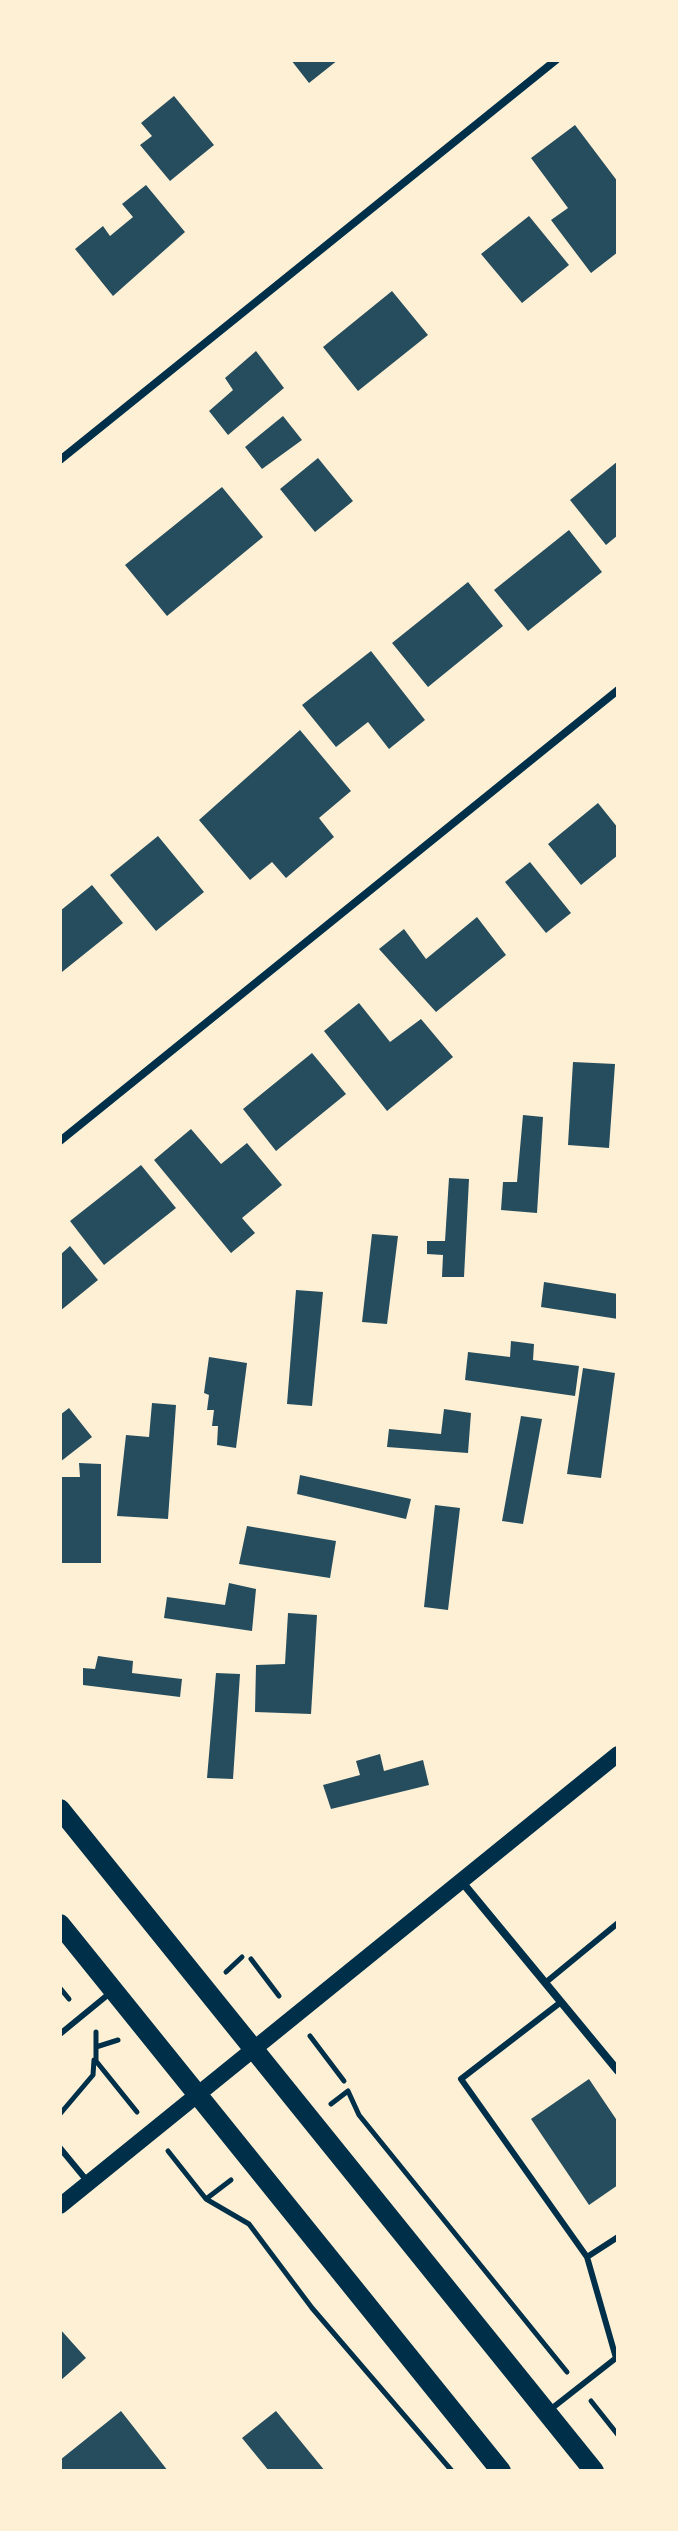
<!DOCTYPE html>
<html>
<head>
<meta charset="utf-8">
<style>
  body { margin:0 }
  #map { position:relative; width:678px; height:2531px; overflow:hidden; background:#fdf0d5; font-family:"Space Grotesk",sans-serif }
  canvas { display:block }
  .frame { position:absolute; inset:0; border:62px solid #fdf0d5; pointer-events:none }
</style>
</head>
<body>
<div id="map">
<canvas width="678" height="2531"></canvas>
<div class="frame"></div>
</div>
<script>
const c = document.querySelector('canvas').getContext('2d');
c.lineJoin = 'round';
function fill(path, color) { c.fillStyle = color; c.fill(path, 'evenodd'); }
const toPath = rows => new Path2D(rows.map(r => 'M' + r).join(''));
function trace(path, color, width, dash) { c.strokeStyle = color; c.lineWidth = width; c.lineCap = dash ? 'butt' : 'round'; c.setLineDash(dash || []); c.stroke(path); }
const building = toPath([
  [291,60,338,60,309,83],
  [174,96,214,145,170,181,140,145,152,136,141,123],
  [575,125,618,182,618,252,591,273,551,220,568,208,531,158],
  [146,185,185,232,113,296,75,249,103,226,110,236,133,217,122,204],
  [529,216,569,265,522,303,481,254],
  [392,291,428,335,358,391,323,347],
  [256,351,284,388,228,435,209,411,233,390,225,378],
  [283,416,302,440,262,469,245,447],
  [318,458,353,501,315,532,280,489],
  [618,461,618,535,606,545,570,500],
  [222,487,263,537,167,616,125,565],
  [569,530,602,572,528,631,494,590],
  [468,582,503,626,428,687,392,643],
  [371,651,425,720,389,749,368,722,336,747,302,705],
  [300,730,351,791,319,818,334,837,286,878,272,862,250,880,199,820],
  [598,803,618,828,618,855,581,885,548,844],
  [158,836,204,892,156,931,110,875],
  [530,862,571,913,546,933,505,882],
  [92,885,123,923,62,972,60,911],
  [477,917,506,955,436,1012,379,949,404,929,426,959],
  [359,1003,390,1042,421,1019,453,1057,387,1111,324,1031],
  [312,1053,346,1094,276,1151,243,1109],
  [573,1062,615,1064,609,1148,568,1145],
  [523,1115,543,1117,537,1213,501,1210,503,1182,517,1182],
  [191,1129,221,1164,247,1143,282,1185,242,1218,255,1233,231,1253,154,1160],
  [141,1165,176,1208,104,1265,70,1221],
  [449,1178,469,1179,464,1277,442,1277,443,1255,427,1254,427,1241,445,1241],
  [372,1234,398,1236,387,1324,362,1322],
  [70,1246,98,1280,60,1311,60,1255],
  [544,1282,618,1294,618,1319,541,1307],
  [296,1290,323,1292,312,1406,287,1404],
  [511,1341,534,1344,533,1360,579,1366,575,1396,465,1380,468,1352,510,1357],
  [209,1357,247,1363,236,1448,217,1445,218,1426,212,1426,214,1410,207,1410,209,1395,204,1393],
  [583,1368,615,1373,601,1478,567,1474],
  [152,1403,176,1405,168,1519,117,1516,126,1435,149,1437],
  [69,1408,92,1437,60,1462,60,1415],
  [444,1409,471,1413,468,1453,387,1447,389,1429,441,1434],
  [521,1416,542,1419,523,1524,502,1521],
  [79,1463,101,1464,101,1563,60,1563,60,1477,80,1477],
  [300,1475,411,1499,406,1519,297,1494],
  [435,1505,460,1508,448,1610,424,1607],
  [247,1526,336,1541,330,1578,239,1564],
  [229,1583,256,1589,252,1631,164,1618,167,1597,225,1605],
  [288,1613,317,1615,311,1714,255,1712,256,1665,285,1664],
  [98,1656,133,1661,132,1673,182,1679,180,1697,83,1685,83,1668,95,1669],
  [216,1673,240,1674,233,1779,207,1778],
  [380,1754,384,1771,423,1760,429,1785,331,1809,323,1785,360,1775,356,1761],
  [589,2079,618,2122,618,2185,589,2205,531,2119],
  [60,2329,86,2358,60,2381],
  [121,2411,168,2471,60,2471,60,2460],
  [276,2411,325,2471,269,2471,242,2438]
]);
const path = toPath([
  [251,1959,279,1996],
  [226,1972,242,1957],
  [60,1988,69,1999],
  [96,2032,96,2061,137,2112],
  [310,2036,344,2081],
  [96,2047,118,2040],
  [331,2104,348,2091,359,2115,567,2372],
  [60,2114,93,2075,94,2060],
  [168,2151,206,2199,249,2224,312,2308,452,2471],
  [206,2199,231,2180],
  [591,2401,618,2435]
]);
const service = toPath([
  [545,1983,618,1923],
  [60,2034,110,1993],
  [60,2148,88,2182],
  [587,2257,618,2237],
  [551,2409,616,2358,587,2257,461,2079,561,2002]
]);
const minor = toPath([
  [60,460,556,60],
  [60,1141,618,690],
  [462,1882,618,2071]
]);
const secondary = toPath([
  [60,2206,618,1754]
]);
const primary = toPath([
  [60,1809,594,2471],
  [60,1924,501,2471]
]);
fill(building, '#264d5e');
trace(path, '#003049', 5);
trace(service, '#003049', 6);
trace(minor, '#003049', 8);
trace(secondary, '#003049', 16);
trace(primary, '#003049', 20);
</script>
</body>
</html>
